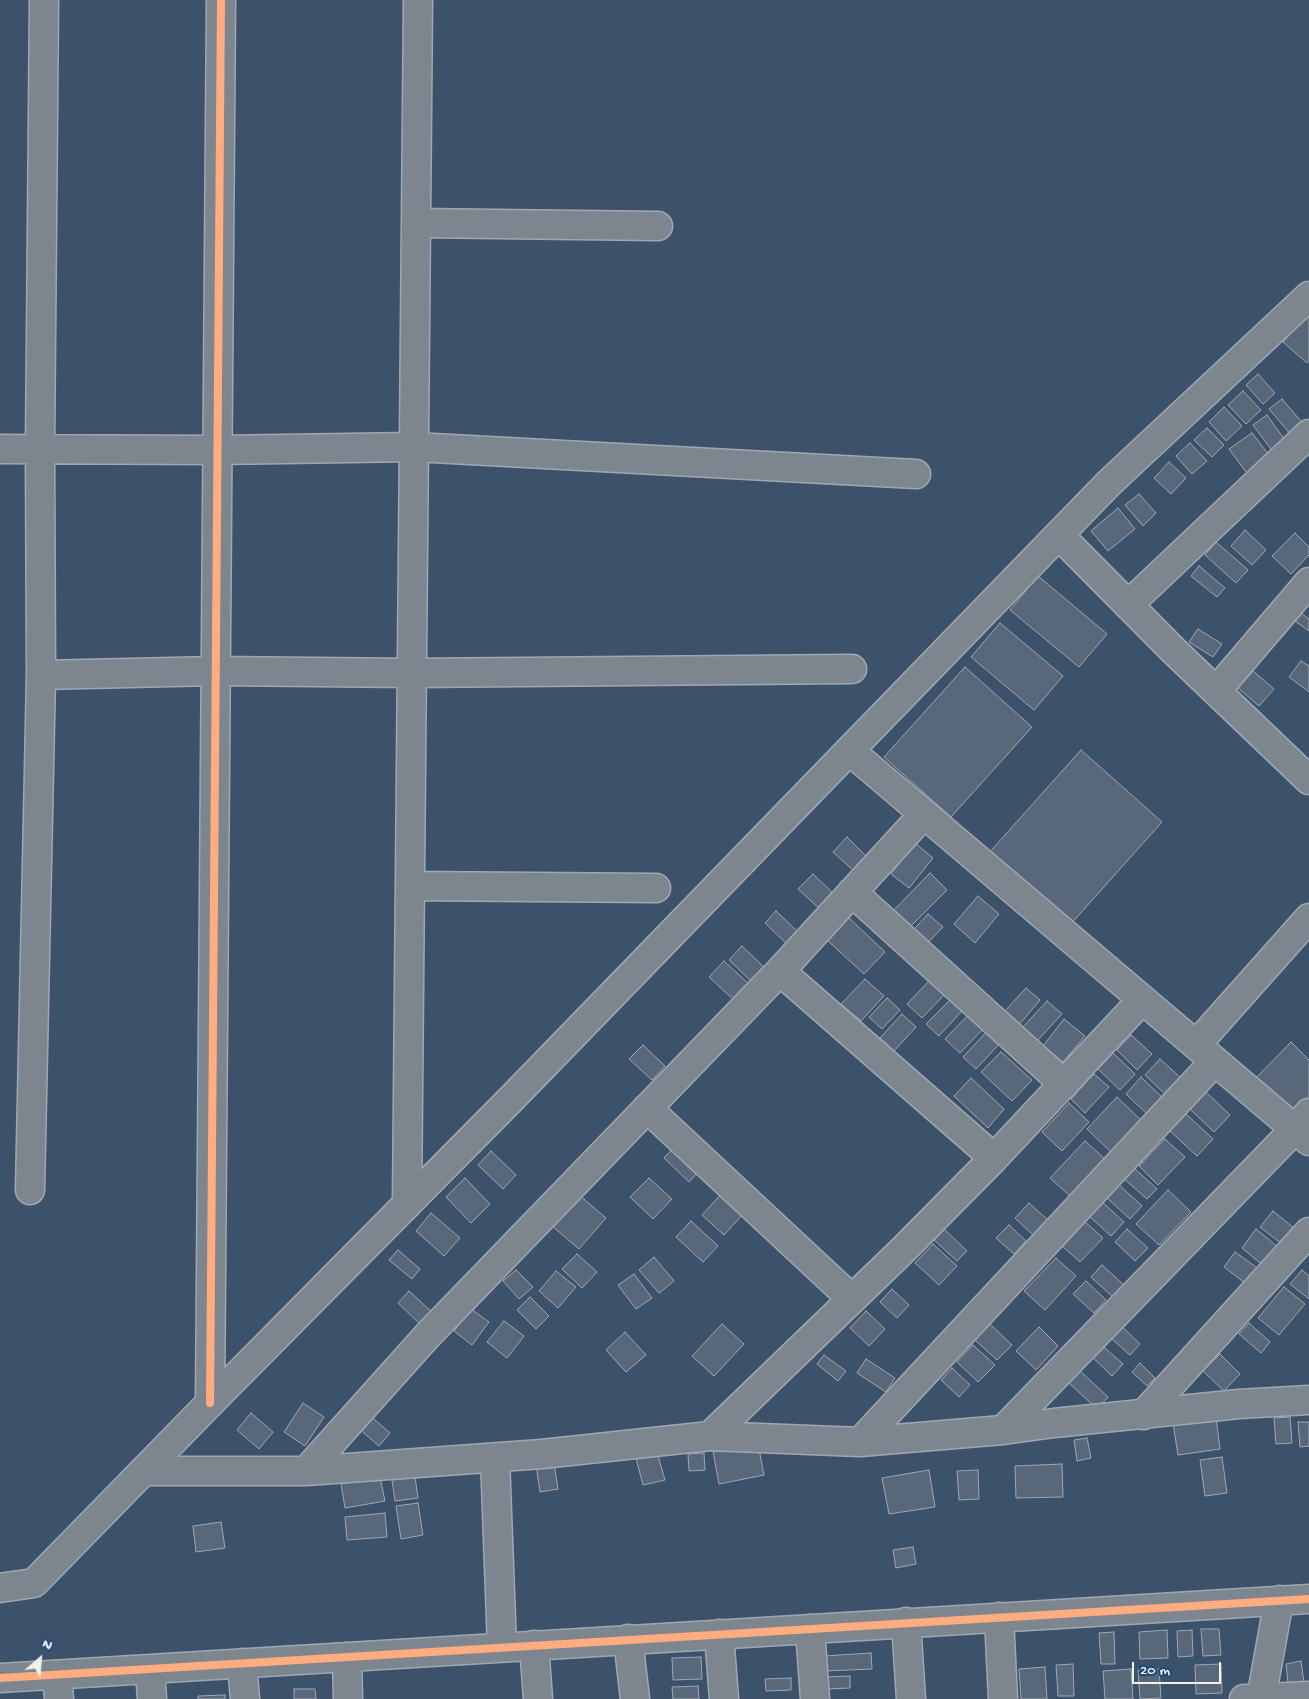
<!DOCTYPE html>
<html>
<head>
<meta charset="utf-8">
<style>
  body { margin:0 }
  #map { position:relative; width:1309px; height:1699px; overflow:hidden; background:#3c526a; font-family:"Gochi Hand",sans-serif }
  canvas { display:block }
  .north { position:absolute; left:15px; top:1634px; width:50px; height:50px; -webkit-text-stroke:4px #1f4a7a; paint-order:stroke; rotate:27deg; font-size:14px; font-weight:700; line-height:20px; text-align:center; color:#f4f1e8 }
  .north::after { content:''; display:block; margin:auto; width:18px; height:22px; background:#f4f1e8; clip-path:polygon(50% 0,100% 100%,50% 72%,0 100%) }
  .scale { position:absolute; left:1132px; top:1662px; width:89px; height:22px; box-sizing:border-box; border:2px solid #f4f1e8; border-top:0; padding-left:6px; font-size:15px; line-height:18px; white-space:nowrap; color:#f4f1e8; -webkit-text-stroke:4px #1f4a7a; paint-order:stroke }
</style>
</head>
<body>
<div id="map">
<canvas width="1309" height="1699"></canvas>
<div class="north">N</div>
<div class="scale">20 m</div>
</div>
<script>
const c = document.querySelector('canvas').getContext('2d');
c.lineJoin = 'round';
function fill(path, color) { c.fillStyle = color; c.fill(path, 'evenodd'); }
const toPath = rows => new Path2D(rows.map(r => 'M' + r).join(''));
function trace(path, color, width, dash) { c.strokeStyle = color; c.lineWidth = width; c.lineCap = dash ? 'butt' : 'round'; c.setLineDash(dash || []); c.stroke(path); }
const building = toPath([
  [1309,313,1309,360,1307,363,1283,342,1309,313],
  [1258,374,1275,393,1263,404,1246,385,1258,374],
  [1243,391,1261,410,1246,424,1228,405,1243,391],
  [1282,399,1305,426,1293,437,1269,409,1282,399],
  [1224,407,1242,426,1226,441,1209,422,1224,407],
  [1267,415,1287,443,1274,453,1253,425,1267,415],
  [1207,428,1224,445,1212,457,1194,440,1207,428],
  [1252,433,1272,459,1249,476,1229,449,1252,433],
  [1190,443,1207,461,1192,474,1176,456,1190,443],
  [1169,462,1186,478,1171,494,1154,478,1169,462],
  [1139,494,1156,513,1143,526,1125,505,1139,494],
  [1118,508,1135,529,1108,551,1091,531,1118,508],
  [1245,530,1266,550,1252,565,1231,546,1245,530],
  [1295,533,1309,547,1309,555,1291,574,1272,556,1295,533],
  [1216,542,1248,570,1236,583,1205,555,1216,542],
  [1199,566,1225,588,1217,597,1191,576,1199,566],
  [1038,576,1107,634,1079,667,1010,610,1038,576],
  [1301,613,1309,619,1309,631,1295,621,1301,613],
  [1000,623,1063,676,1034,710,971,657,1000,623],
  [1198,629,1222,644,1213,657,1189,642,1198,629],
  [1301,661,1309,666,1309,692,1289,677,1301,661],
  [965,667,1032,727,951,817,884,757,965,667],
  [1253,671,1274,689,1259,706,1238,688,1253,671],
  [1081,750,1162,822,1069,926,988,854,1081,750],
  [847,837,868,858,855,872,833,852,847,837],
  [915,843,933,858,909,888,891,874,915,843],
  [930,873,947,890,911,926,894,910,930,873],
  [813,874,836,896,822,911,798,889,813,874],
  [978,896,999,914,975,943,954,924,978,896],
  [776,911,799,933,788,945,765,923,776,911],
  [928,914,943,927,920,951,906,938,928,914],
  [848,917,885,952,864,974,827,940,848,917],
  [742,946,765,968,752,982,729,960,742,946],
  [724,961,751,986,736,1002,709,977,724,961],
  [865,979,884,996,861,1021,841,1004,865,979],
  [930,980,945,994,922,1018,907,1004,930,980],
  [1026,988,1040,1000,1019,1025,1004,1012,1026,988],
  [887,998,900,1010,882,1029,869,1017,887,998],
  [951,999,963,1010,939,1036,926,1024,951,999],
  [1047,1001,1062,1014,1037,1041,1022,1028,1047,1001],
  [970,1013,985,1027,960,1053,945,1039,970,1013],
  [902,1014,916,1027,894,1051,880,1038,902,1014],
  [1064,1019,1085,1036,1063,1062,1043,1046,1064,1019],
  [990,1028,1003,1040,976,1069,963,1057,990,1028],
  [1131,1035,1152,1054,1137,1070,1117,1050,1131,1035],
  [1291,1042,1309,1060,1309,1099,1291,1117,1254,1080,1291,1042],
  [643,1045,665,1066,652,1080,629,1059,643,1045],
  [1001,1052,1032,1080,1012,1101,981,1072,1001,1052],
  [1113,1053,1135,1074,1120,1090,1098,1069,1113,1053],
  [1160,1059,1181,1078,1166,1095,1145,1075,1160,1059],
  [1094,1074,1109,1087,1085,1113,1071,1099,1094,1074],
  [1141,1077,1164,1099,1148,1115,1126,1094,1141,1077],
  [971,1078,1004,1109,988,1128,954,1096,971,1078],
  [1206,1092,1230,1115,1214,1132,1190,1109,1206,1092],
  [1117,1097,1145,1124,1115,1156,1087,1129,1117,1097],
  [1069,1103,1089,1122,1062,1151,1042,1132,1069,1103],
  [1186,1114,1213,1139,1197,1156,1170,1131,1186,1114],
  [1165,1139,1185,1157,1158,1185,1139,1166,1165,1139],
  [1085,1141,1105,1159,1070,1196,1050,1178,1085,1141],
  [679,1142,704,1165,689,1182,664,1158,679,1142],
  [491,1151,516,1175,503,1189,478,1165,491,1151],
  [1133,1167,1157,1189,1147,1199,1123,1178,1133,1167],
  [465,1178,490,1204,471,1223,446,1197,465,1178],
  [649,1178,672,1199,653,1219,630,1197,649,1178],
  [1118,1184,1142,1206,1130,1219,1106,1197,1118,1184],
  [1168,1190,1191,1212,1159,1245,1136,1224,1168,1190],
  [724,1191,746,1211,724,1235,702,1215,724,1191],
  [578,1194,606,1218,579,1249,551,1225,578,1194],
  [1102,1202,1124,1222,1111,1236,1089,1216,1102,1202],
  [1029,1203,1049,1221,1034,1236,1015,1218,1029,1203],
  [1273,1211,1295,1229,1282,1244,1260,1227,1273,1211],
  [431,1213,460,1238,444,1256,416,1231,431,1213],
  [691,1221,718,1246,703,1262,676,1237,691,1221],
  [1084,1221,1103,1238,1080,1262,1061,1245,1084,1221],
  [1009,1225,1026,1241,1014,1254,996,1238,1009,1225],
  [944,1229,967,1251,957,1261,934,1240,944,1229],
  [1127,1229,1148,1248,1135,1261,1115,1242,1127,1229],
  [1256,1229,1280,1249,1265,1267,1242,1248,1256,1229],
  [933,1244,957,1266,939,1285,915,1263,933,1244],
  [398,1250,420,1269,412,1279,389,1260,398,1250],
  [1235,1252,1260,1270,1249,1286,1224,1267,1235,1252],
  [577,1254,597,1272,582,1288,562,1269,577,1254],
  [654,1257,674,1281,659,1293,639,1270,654,1257],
  [1056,1258,1076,1276,1045,1310,1024,1291,1056,1258],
  [1102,1265,1125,1286,1114,1298,1091,1277,1102,1265],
  [516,1270,533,1287,519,1299,503,1281,516,1270],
  [1302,1270,1309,1276,1309,1299,1290,1284,1302,1270],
  [556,1271,576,1287,558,1308,539,1291,556,1271],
  [634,1274,652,1298,636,1309,618,1285,634,1274],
  [1086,1281,1106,1300,1094,1313,1073,1294,1086,1281],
  [1284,1287,1305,1304,1279,1335,1258,1318,1284,1287],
  [892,1289,909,1305,897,1318,880,1302,892,1289],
  [409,1291,435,1315,423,1327,398,1303,409,1291],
  [530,1297,549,1316,536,1329,517,1310,530,1297],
  [471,1309,489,1322,472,1345,454,1331,471,1309],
  [866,1311,885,1329,869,1346,850,1328,866,1311],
  [1115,1320,1140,1344,1130,1355,1104,1332,1115,1320],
  [504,1321,524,1336,507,1358,487,1342,504,1321],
  [989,1323,1012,1345,997,1360,974,1339,989,1323],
  [1249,1323,1270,1342,1261,1353,1239,1334,1249,1323],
  [722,1324,744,1344,714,1376,692,1356,722,1324],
  [1039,1327,1058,1346,1036,1370,1016,1351,1039,1327],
  [625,1332,646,1355,626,1372,606,1350,625,1332],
  [1098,1342,1123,1364,1112,1376,1088,1353,1098,1342],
  [973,1345,995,1365,978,1382,957,1362,973,1345],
  [1220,1354,1240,1374,1224,1391,1203,1371,1220,1354],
  [824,1355,846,1371,838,1381,817,1364,824,1355],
  [866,1359,895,1378,886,1392,857,1373,866,1359],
  [1140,1363,1155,1378,1147,1386,1132,1372,1140,1363],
  [952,1368,970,1385,959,1397,941,1380,952,1368],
  [1078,1369,1108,1397,1097,1409,1067,1381,1078,1369],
  [303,1403,324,1417,305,1446,284,1432,303,1403],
  [251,1413,273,1432,259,1449,237,1430,251,1413],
  [368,1414,390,1433,379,1446,357,1427,368,1414],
  [1290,1417,1292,1443,1276,1444,1274,1418,1290,1417],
  [1216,1418,1220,1449,1178,1455,1173,1423,1216,1418],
  [1298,1422,1309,1422,1309,1446,1300,1447,1298,1422],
  [1087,1438,1091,1458,1077,1461,1074,1440,1087,1438],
  [758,1444,764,1475,719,1484,713,1452,758,1444],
  [657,1452,665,1480,643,1485,636,1458,657,1452],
  [704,1453,705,1470,689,1471,688,1454,704,1453],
  [1222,1457,1227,1493,1205,1496,1200,1460,1222,1457],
  [554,1463,558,1489,540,1492,536,1465,554,1463],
  [1062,1464,1063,1497,1016,1498,1015,1466,1062,1464],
  [929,1470,935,1507,889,1514,882,1478,929,1470],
  [978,1470,979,1499,959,1500,957,1471,978,1470],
  [380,1477,385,1501,345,1508,341,1484,380,1477],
  [415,1477,418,1498,395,1501,392,1480,415,1477],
  [418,1503,423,1535,401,1539,396,1506,418,1503],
  [385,1513,387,1537,347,1540,345,1517,385,1513],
  [221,1522,225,1548,196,1552,193,1526,221,1522],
  [913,1547,916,1564,896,1568,893,1550,913,1547],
  [1201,1629,1219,1629,1221,1655,1203,1656,1201,1629],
  [1167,1630,1168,1658,1140,1659,1139,1632,1167,1630],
  [1192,1630,1193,1656,1178,1657,1177,1631,1192,1630],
  [1114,1632,1115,1664,1101,1664,1099,1633,1114,1632],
  [871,1653,872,1669,825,1671,824,1656,871,1653],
  [701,1657,702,1679,673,1680,672,1658,701,1657],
  [1301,1661,1305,1690,1289,1692,1286,1664,1301,1661],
  [1073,1664,1074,1696,1058,1696,1056,1665,1073,1664],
  [1221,1664,1222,1693,1196,1694,1195,1665,1221,1664],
  [1045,1667,1047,1699,1021,1699,1019,1669,1045,1667],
  [1131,1669,1133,1699,1105,1699,1103,1671,1131,1669],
  [1159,1669,1161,1698,1140,1699,1138,1670,1159,1669],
  [850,1676,850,1688,826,1689,826,1677,850,1676],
  [791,1678,791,1690,766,1691,765,1679,791,1678],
  [698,1686,699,1699,673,1699,672,1687,698,1686],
  [294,1689,315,1689,316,1699,294,1699,294,1689],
  [225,1695,225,1699,198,1699,198,1696,225,1695]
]);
const minor = toPath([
  [416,223,658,226],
  [0,449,217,450,414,447,916,474],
  [1059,535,1173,650,1309,780],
  [1128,605,1309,434],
  [41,675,216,671,412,673,852,669],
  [1216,691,1309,582],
  [850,751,1309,1141],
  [410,886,656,888],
  [852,892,1064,1084],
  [780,971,994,1158],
  [1196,1045,1309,918],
  [647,1108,852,1299],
  [30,1190,41,675,40,449,44,0],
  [407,1204,418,0],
  [210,1403,221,0],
  [1143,1415,1309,1232],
  [1003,1430,1295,1129,1309,1113],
  [710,1436,860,1442,1003,1430,1054,1423,1239,1404,1309,1400],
  [860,1442,1215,1061],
  [495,1458,502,1647],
  [144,1471,306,1471,542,1454,710,1436,903,1250,994,1158,1142,1000],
  [306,1471,427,1336,780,971,924,814],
  [999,1617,1003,1699],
  [906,1622,911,1699],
  [810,1629,815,1699],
  [719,1634,724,1699],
  [628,1639,635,1699],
  [534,1645,538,1699],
  [347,1657,348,1699],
  [242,1663,245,1699],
  [150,1669,152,1699],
  [57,1675,59,1699],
  [0,1678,1309,1599],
  [1244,1699,1309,1696],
  [1261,1699,1279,1600]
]);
const major = toPath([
  [0,1588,34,1583,210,1403,514,1096,1109,483,1309,296]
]);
const cycleway = toPath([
  [210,1403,221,0],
  [0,1678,1309,1599]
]);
fill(building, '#586779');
trace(building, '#9fa8b2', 1);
trace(minor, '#9fa8b2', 31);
trace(major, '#9fa8b2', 31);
trace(minor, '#7d868e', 28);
trace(major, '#7d868e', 28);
trace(cycleway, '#ffac80', 8);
</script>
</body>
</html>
